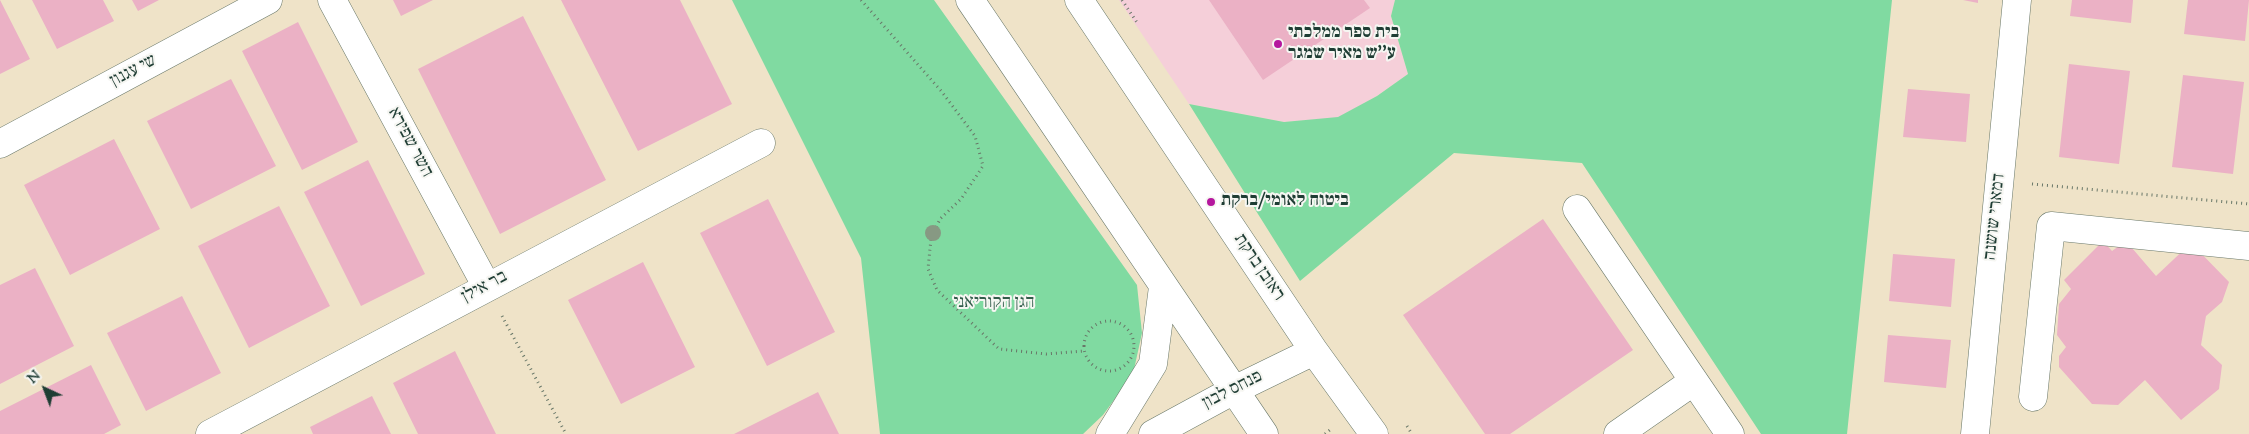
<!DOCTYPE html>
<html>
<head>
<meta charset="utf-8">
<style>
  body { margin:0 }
  #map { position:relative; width:2249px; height:434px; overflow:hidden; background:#efe3c8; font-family:"Sorts Mill Goudy",serif }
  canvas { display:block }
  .north { position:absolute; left:20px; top:364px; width:50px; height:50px; -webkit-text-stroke:4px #f6f6f2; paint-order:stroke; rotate:317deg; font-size:14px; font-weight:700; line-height:20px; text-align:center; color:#1f3d34 }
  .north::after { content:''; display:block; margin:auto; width:18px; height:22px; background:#1f3d34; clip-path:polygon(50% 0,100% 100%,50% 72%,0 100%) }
</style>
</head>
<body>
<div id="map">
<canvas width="2249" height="434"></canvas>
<div class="north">N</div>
</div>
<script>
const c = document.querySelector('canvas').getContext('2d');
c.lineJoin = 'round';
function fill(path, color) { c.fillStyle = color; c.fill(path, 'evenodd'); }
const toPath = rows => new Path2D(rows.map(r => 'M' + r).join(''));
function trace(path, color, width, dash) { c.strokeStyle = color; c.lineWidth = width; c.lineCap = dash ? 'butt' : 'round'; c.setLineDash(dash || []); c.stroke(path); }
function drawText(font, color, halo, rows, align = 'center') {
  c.font = font + ' "Sorts Mill Goudy","Frank Ruhl Libre",serif'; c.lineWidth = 4; c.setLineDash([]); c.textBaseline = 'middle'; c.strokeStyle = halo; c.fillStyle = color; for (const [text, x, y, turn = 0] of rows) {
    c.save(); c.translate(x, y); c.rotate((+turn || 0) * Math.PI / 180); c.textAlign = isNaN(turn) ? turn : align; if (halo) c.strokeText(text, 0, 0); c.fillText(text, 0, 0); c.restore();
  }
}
const built = toPath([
  [1119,0,1395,0,1391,16,1408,74,1377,96,1338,118,1284,122,1189,104]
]);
const green = toPath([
  [732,0,934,0,1137,285,1142,333,1133,374,1103,415,1083,434,880,434,861,258],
  [1395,0,1892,0,1847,434,1761,434,1582,163,1454,153,1300,281,1189,104,1284,122,1338,117,1377,96,1408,74,1391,16]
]);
const building = toPath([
  [0,0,30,59,0,74],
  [32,0,103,0,114,21,57,49],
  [132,0,159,0,138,11],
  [393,0,433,0,401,16],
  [561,0,680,0,732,104,638,151],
  [1209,0,1364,0,1370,8,1263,80],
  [1963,0,1978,0,1978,3],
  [2072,0,2133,0,2131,23,2070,16],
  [2188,0,2249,0,2245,41,2184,34],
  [523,16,606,180,500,234,418,69],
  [298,22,358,142,302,170,242,51],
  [2069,64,2130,71,2119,164,2059,157],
  [2183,75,2244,82,2233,174,2172,167],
  [231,79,276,166,191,209,147,121],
  [1908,89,1970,94,1966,142,1903,137],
  [114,139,160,229,70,275,24,185],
  [368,160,425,274,361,306,304,192],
  [768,199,835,332,767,366,700,233],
  [279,206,330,306,249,348,198,246],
  [1543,219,1633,350,1510,434,1485,434,1403,315],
  [2103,241,2112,251,2126,241,2156,276,2191,243,2229,282,2222,302,2206,316,2201,345,2222,365,2219,389,2181,420,2145,380,2118,405,2092,404,2059,367,2059,356,2066,347,2057,335,2059,304,2071,289,2064,280],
  [1893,254,1955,259,1951,307,1889,301],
  [643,262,695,367,621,404,568,300],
  [35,268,74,346,0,384,0,285],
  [182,296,221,373,146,411,107,333],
  [1888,335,1951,340,1946,388,1884,382],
  [455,351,496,434,418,434,393,383],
  [91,365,121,425,104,434,0,434,0,411],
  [818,392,839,434,734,434],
  [372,396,391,434,313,434,310,427]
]);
const path = toPath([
  [861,0,942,92,975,136,983,166,961,199,940,219,931,239,928,269,937,290,999,349,1046,354,1084,351],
  [1122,0,1138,24],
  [2032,184,2249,204],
  [502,316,566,434],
  '1084 346a25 25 0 1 1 50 0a25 25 0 1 1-50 0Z',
  [1407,426,1412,434],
  [1325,434,1331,429]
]);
const minor = toPath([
  [332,0,487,287],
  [970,0,1264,434],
  [1079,0,1314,351,1374,434],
  [0,144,268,0],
  [1577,209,1730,434],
  [2033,397,2051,226,2249,246],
  [210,434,761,143],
  [1110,434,1153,364,1163,287],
  [1153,434,1234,390,1314,351],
  [1618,434,1694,381],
  [1975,434,2017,0]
]);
const trees = [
  [933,233]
];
const markers = [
  [1278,44,5,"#b5179e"],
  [1211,202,5,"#b5179e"]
];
const poiNames = [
  ["בית ספר ממלכתי",1288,34],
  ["ע’’ש מאיר שמגר",1288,55],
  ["ביטוח לאומי/ברקת",1221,202]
];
const streetNames = [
  ["שי עגנון",134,72,-28],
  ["השר שפירא",409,143,62],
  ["דמארי שושנה",1996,217,-84],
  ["ראובן ברקת",1258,268,56],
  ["בר אילן",485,288,-28],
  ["פנחס לבון",1233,391,-27]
];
const parkNames = [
  ["הגן הקוריאני",994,304]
];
fill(built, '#f5cfd9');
fill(green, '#80daa1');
fill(building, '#ebb1c5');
trace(minor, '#687768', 29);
trace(path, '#687768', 3, [1, 4]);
trace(minor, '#fff', 28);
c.fillStyle = '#879983';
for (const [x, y] of trees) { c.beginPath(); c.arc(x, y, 8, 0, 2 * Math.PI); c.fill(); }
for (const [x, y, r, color] of markers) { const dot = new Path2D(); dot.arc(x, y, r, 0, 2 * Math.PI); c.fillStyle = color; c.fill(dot); trace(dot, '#f6f6f2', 2); }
drawText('bold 18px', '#1f3d34', '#f6f6f2', poiNames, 'left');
drawText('18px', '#1f3d34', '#f6f6f2', streetNames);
drawText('18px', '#325c4a', '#f6f6f2', parkNames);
</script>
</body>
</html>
